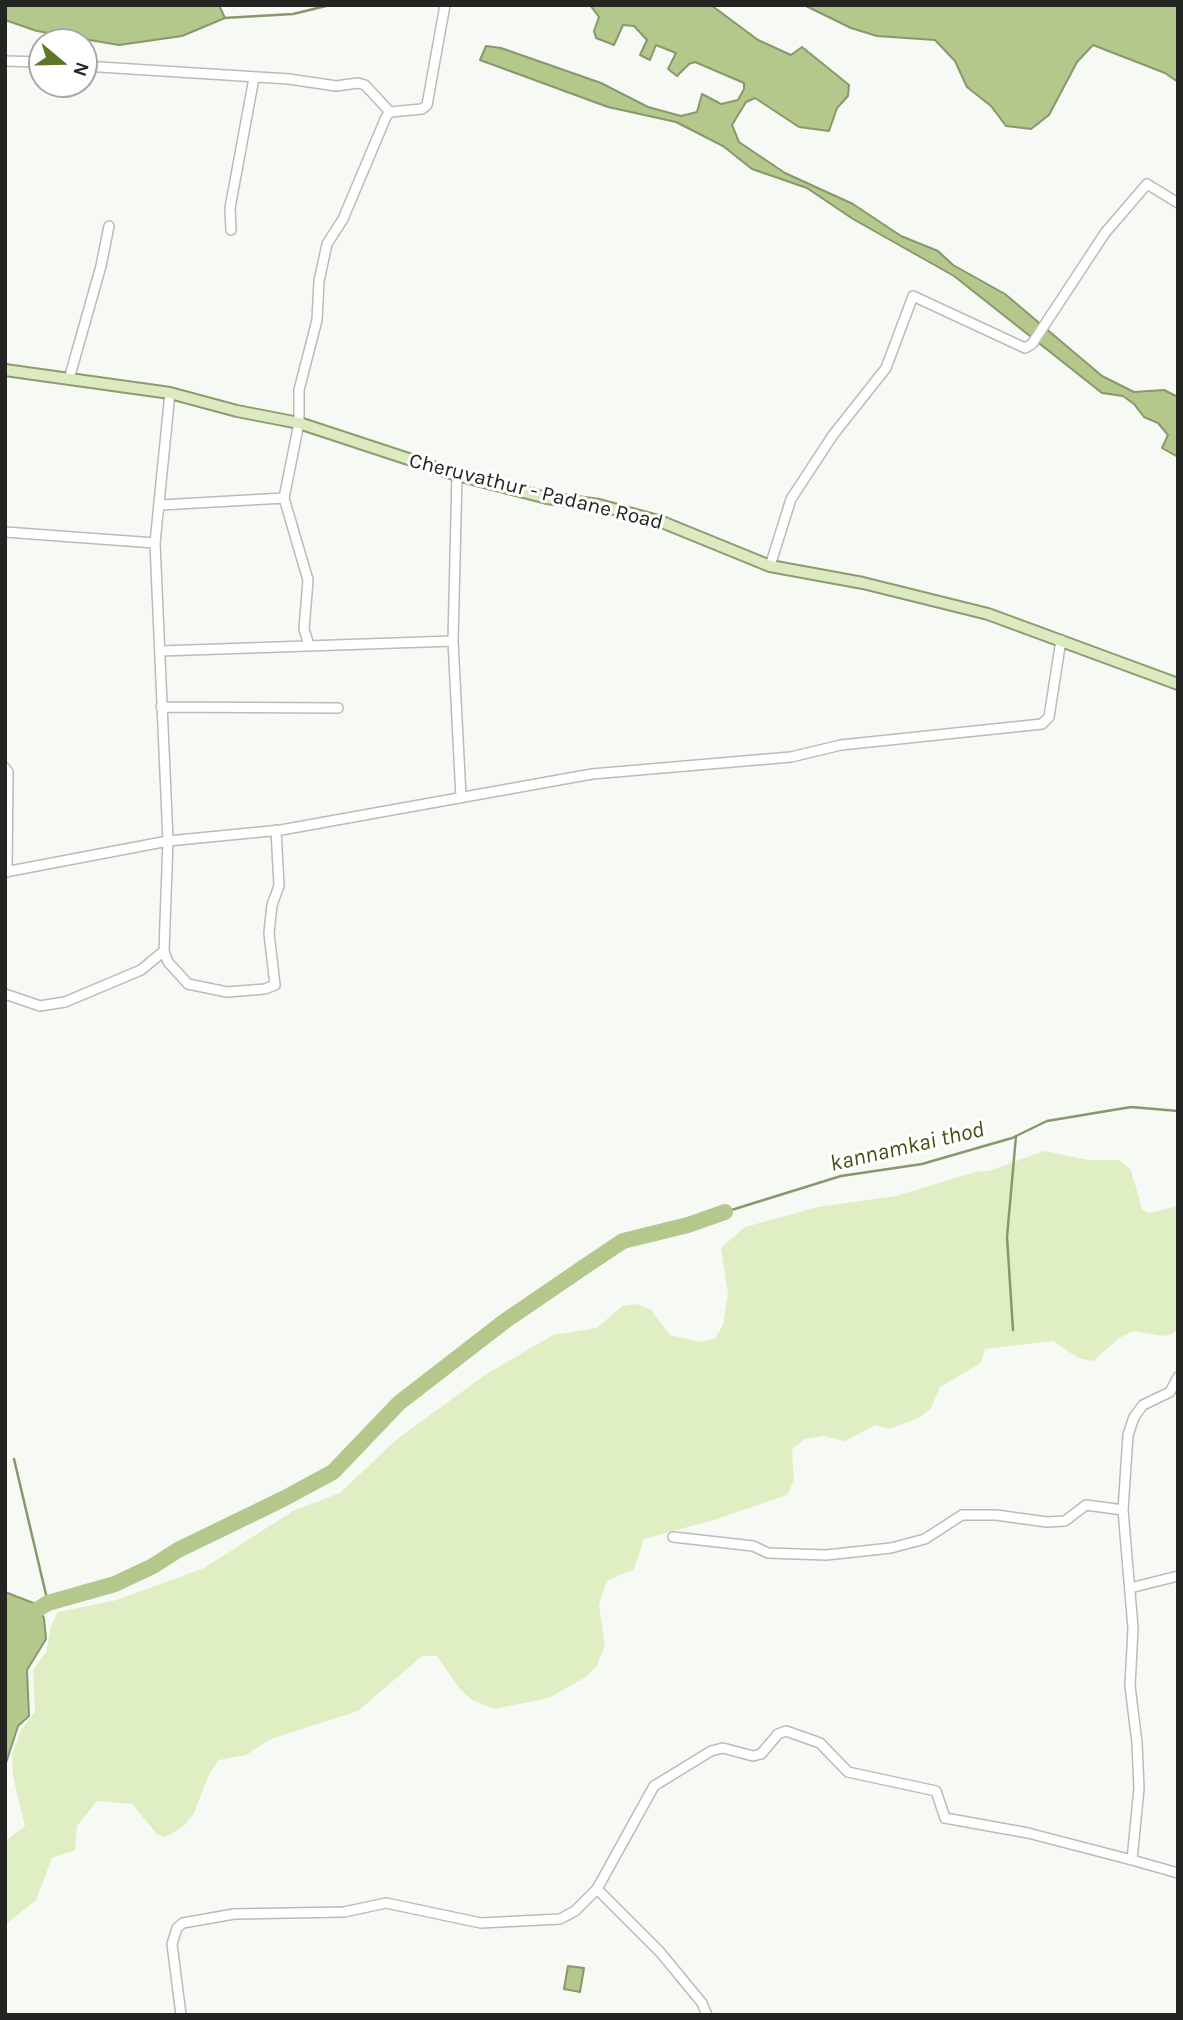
<!DOCTYPE html>
<html>
<head>
<meta charset="utf-8">
<style>
  body { margin:0 }
  #map { position:relative; width:1183px; height:2020px; overflow:hidden; background:#f7f9f4; font-family:Karla,sans-serif }
  canvas { display:block }
  .frame { position:absolute; inset:0; border:7px solid #242523; pointer-events:none }
  .north { position:absolute; left:28px; top:28px; width:70px; height:70px; box-sizing:border-box; background:#fff; border:2px solid #a7a8a7; border-radius:50%; rotate:109deg; font-size:19px; font-weight:700; line-height:28px; text-align:center; color:#242523 }
  .north::after { content:''; display:block; margin:auto; width:24px; height:32px; background:#607627; clip-path:polygon(50% 0,100% 100%,50% 72%,0 100%) }
</style>
</head>
<body>
<div id="map">
<canvas width="1183" height="2020"></canvas>
<div class="frame"></div>
<div class="north">N</div>
</div>
<script>
const c = document.querySelector('canvas').getContext('2d');
c.lineJoin = 'round';
function fill(path, color) { c.fillStyle = color; c.fill(path, 'evenodd'); }
const toPath = rows => new Path2D(rows.map(r => 'M' + r).join(''));
function trace(path, color, width, dash) { c.strokeStyle = color; c.lineWidth = width; c.lineCap = dash ? 'butt' : 'round'; c.setLineDash(dash || []); c.stroke(path); }
function drawText(font, color, halo, rows, align = 'center') {
  c.font = font + ' Karla,sans-serif'; c.lineWidth = 6; c.setLineDash([]); c.textBaseline = 'middle'; c.strokeStyle = halo; c.fillStyle = color; for (const [text, x, y, turn = 0] of rows) {
    c.save(); c.translate(x, y); c.rotate((+turn || 0) * Math.PI / 180); c.textAlign = isNaN(turn) ? turn : align; if (halo) c.strokeText(text, 0, 0); c.fillText(text, 0, 0); c.restore();
  }
}
const green = toPath([
  [1044,1151,1088,1160,1119,1160,1131,1170,1142,1209,1149,1213,1178,1206,1178,1328,1172,1334,1164,1336,1133,1331,1119,1338,1093,1361,1078,1358,1053,1341,985,1349,981,1363,940,1387,931,1408,919,1418,889,1429,875,1425,845,1441,823,1436,805,1439,792,1449,794,1480,787,1495,717,1519,644,1539,634,1569,607,1581,604,1589,599,1605,605,1645,596,1667,584,1678,549,1698,494,1709,472,1700,459,1688,437,1656,422,1656,358,1711,271,1739,246,1755,219,1760,209,1774,194,1813,184,1826,171,1834,164,1837,157,1834,132,1804,97,1801,77,1826,75,1850,52,1858,36,1900,5,1925,5,1841,25,1826,13,1776,12,1755,21,1730,35,1712,33,1670,46,1652,51,1626,58,1612,117,1600,204,1568,293,1511,340,1493,396,1440,485,1375,553,1335,597,1328,622,1306,637,1304,651,1310,670,1335,701,1342,715,1338,723,1325,728,1294,721,1248,745,1227,818,1207,896,1196,975,1172,989,1171]
]);
const water = toPath([
  [5,5,219,5,225,18,182,36,119,45,37,31,5,20,5,5],
  [590,5,711,5,758,40,791,55,802,47,849,85,848,96,837,108,829,131,799,127,755,98,746,102,732,125,739,142,785,173,853,204,901,236,938,251,953,265,1005,294,1102,376,1134,392,1164,390,1178,397,1178,457,1162,448,1168,435,1158,423,1144,417,1134,404,1123,396,1102,393,954,276,853,219,807,188,752,169,723,146,676,122,608,107,480,60,486,46,501,48,601,83,648,107,681,116,697,112,702,94,721,104,738,100,744,89,744,83,695,62,689,64,677,76,668,69,676,53,656,45,650,60,640,55,647,40,634,26,623,25,614,45,596,38,594,31,599,17,590,5],
  [804,5,1178,5,1178,82,1165,73,1093,45,1077,62,1049,115,1031,129,1006,126,991,106,967,87,955,61,935,40,877,36,851,28,804,5],
  [5,1592,36,1604,44,1618,46,1639,27,1670,29,1716,18,1726,5,1766,5,1592],
  [568,1966,584,1968,580,1992,564,1989,568,1966]
]);
const stream = toPath([
  [224,18,293,14,330,5],
  [725,1212,841,1176,922,1164,1012,1138,1047,1121,1131,1107,1178,1111],
  [1013,1330,1007,1237,1016,1136],
  [14,1459,48,1603]
]);
const river = toPath([
  [5,1629,48,1603,115,1584,153,1566,178,1550,283,1499,333,1472,399,1403,505,1321,587,1265,623,1241,688,1225,725,1212]
]);
const minor = toPath([
  [5,61,42,62],
  [84,66,289,79,336,86,358,83,365,85,390,112],
  [231,230,230,208,254,78],
  [69,379,101,266,109,226],
  [170,393,155,543,168,841,164,951,168,962,188,984,227,992,265,989,275,985,269,933,272,905,279,886,276,830],
  [457,475,453,641,461,797],
  [284,498,308,580,304,629,309,645],
  [161,505,284,498,299,423,299,390,317,320,319,281,327,244,343,219,386,117,390,112,422,109,427,105,445,5],
  [5,532,155,543],
  [770,566,791,499,833,435,886,368,913,296,1025,348,1032,344,1105,233,1147,184,1178,203],
  [161,651,453,641],
  [161,707,338,708],
  [5,768,8,772,7,872],
  [5,872,168,841,281,830,592,774,791,757,841,745,1042,724,1049,717,1061,640],
  [5,994,40,1006,65,1002,141,970,164,951],
  [1178,1377,1170,1392,1143,1405,1134,1417,1128,1435,1123,1510,1133,1628,1130,1686,1137,1743,1139,1788,1132,1860,1178,1873],
  [673,1537,753,1546,768,1553,826,1555,891,1548,925,1539,962,1515,996,1515,1047,1522,1065,1521,1086,1505,1123,1510],
  [1130,1588,1178,1576],
  [597,1889,660,1952,702,2003,707,2015],
  [181,2015,172,1944,177,1928,183,1923,234,1914,344,1912,386,1903,481,1923,560,1919,575,1911,597,1889,654,1786,711,1751,723,1748,753,1756,761,1754,778,1734,786,1731,820,1743,848,1772,936,1791,945,1818,1028,1833,1132,1860]
]);
const major = toPath([
  [5,370,170,393,237,411,299,423,457,475,547,498,599,505,662,522,770,566,863,583,988,614,1178,684]
]);
const streetNames = [
  ["Cheruvathur - Padane Road",536,492,14]
];
const waterNames = [
  ["kannamkai thod",907,1147,-13]
];
fill(green, '#dfefc3');
fill(water, '#b4c88c');
trace(water, '#89976c', 2);
trace(stream, '#89976c', 2.5);
trace(river, '#b4c88c', 16);
trace(minor, '#babcb7', 12);
trace(major, '#8d9c6e', 14);
trace(minor, '#fff', 9);
trace(major, '#dceac1', 10);
drawText('21px', '#242523', '#fff', streetNames);
drawText('italic 23px', '#3f500e', '#fff', waterNames);
</script>
</body>
</html>
